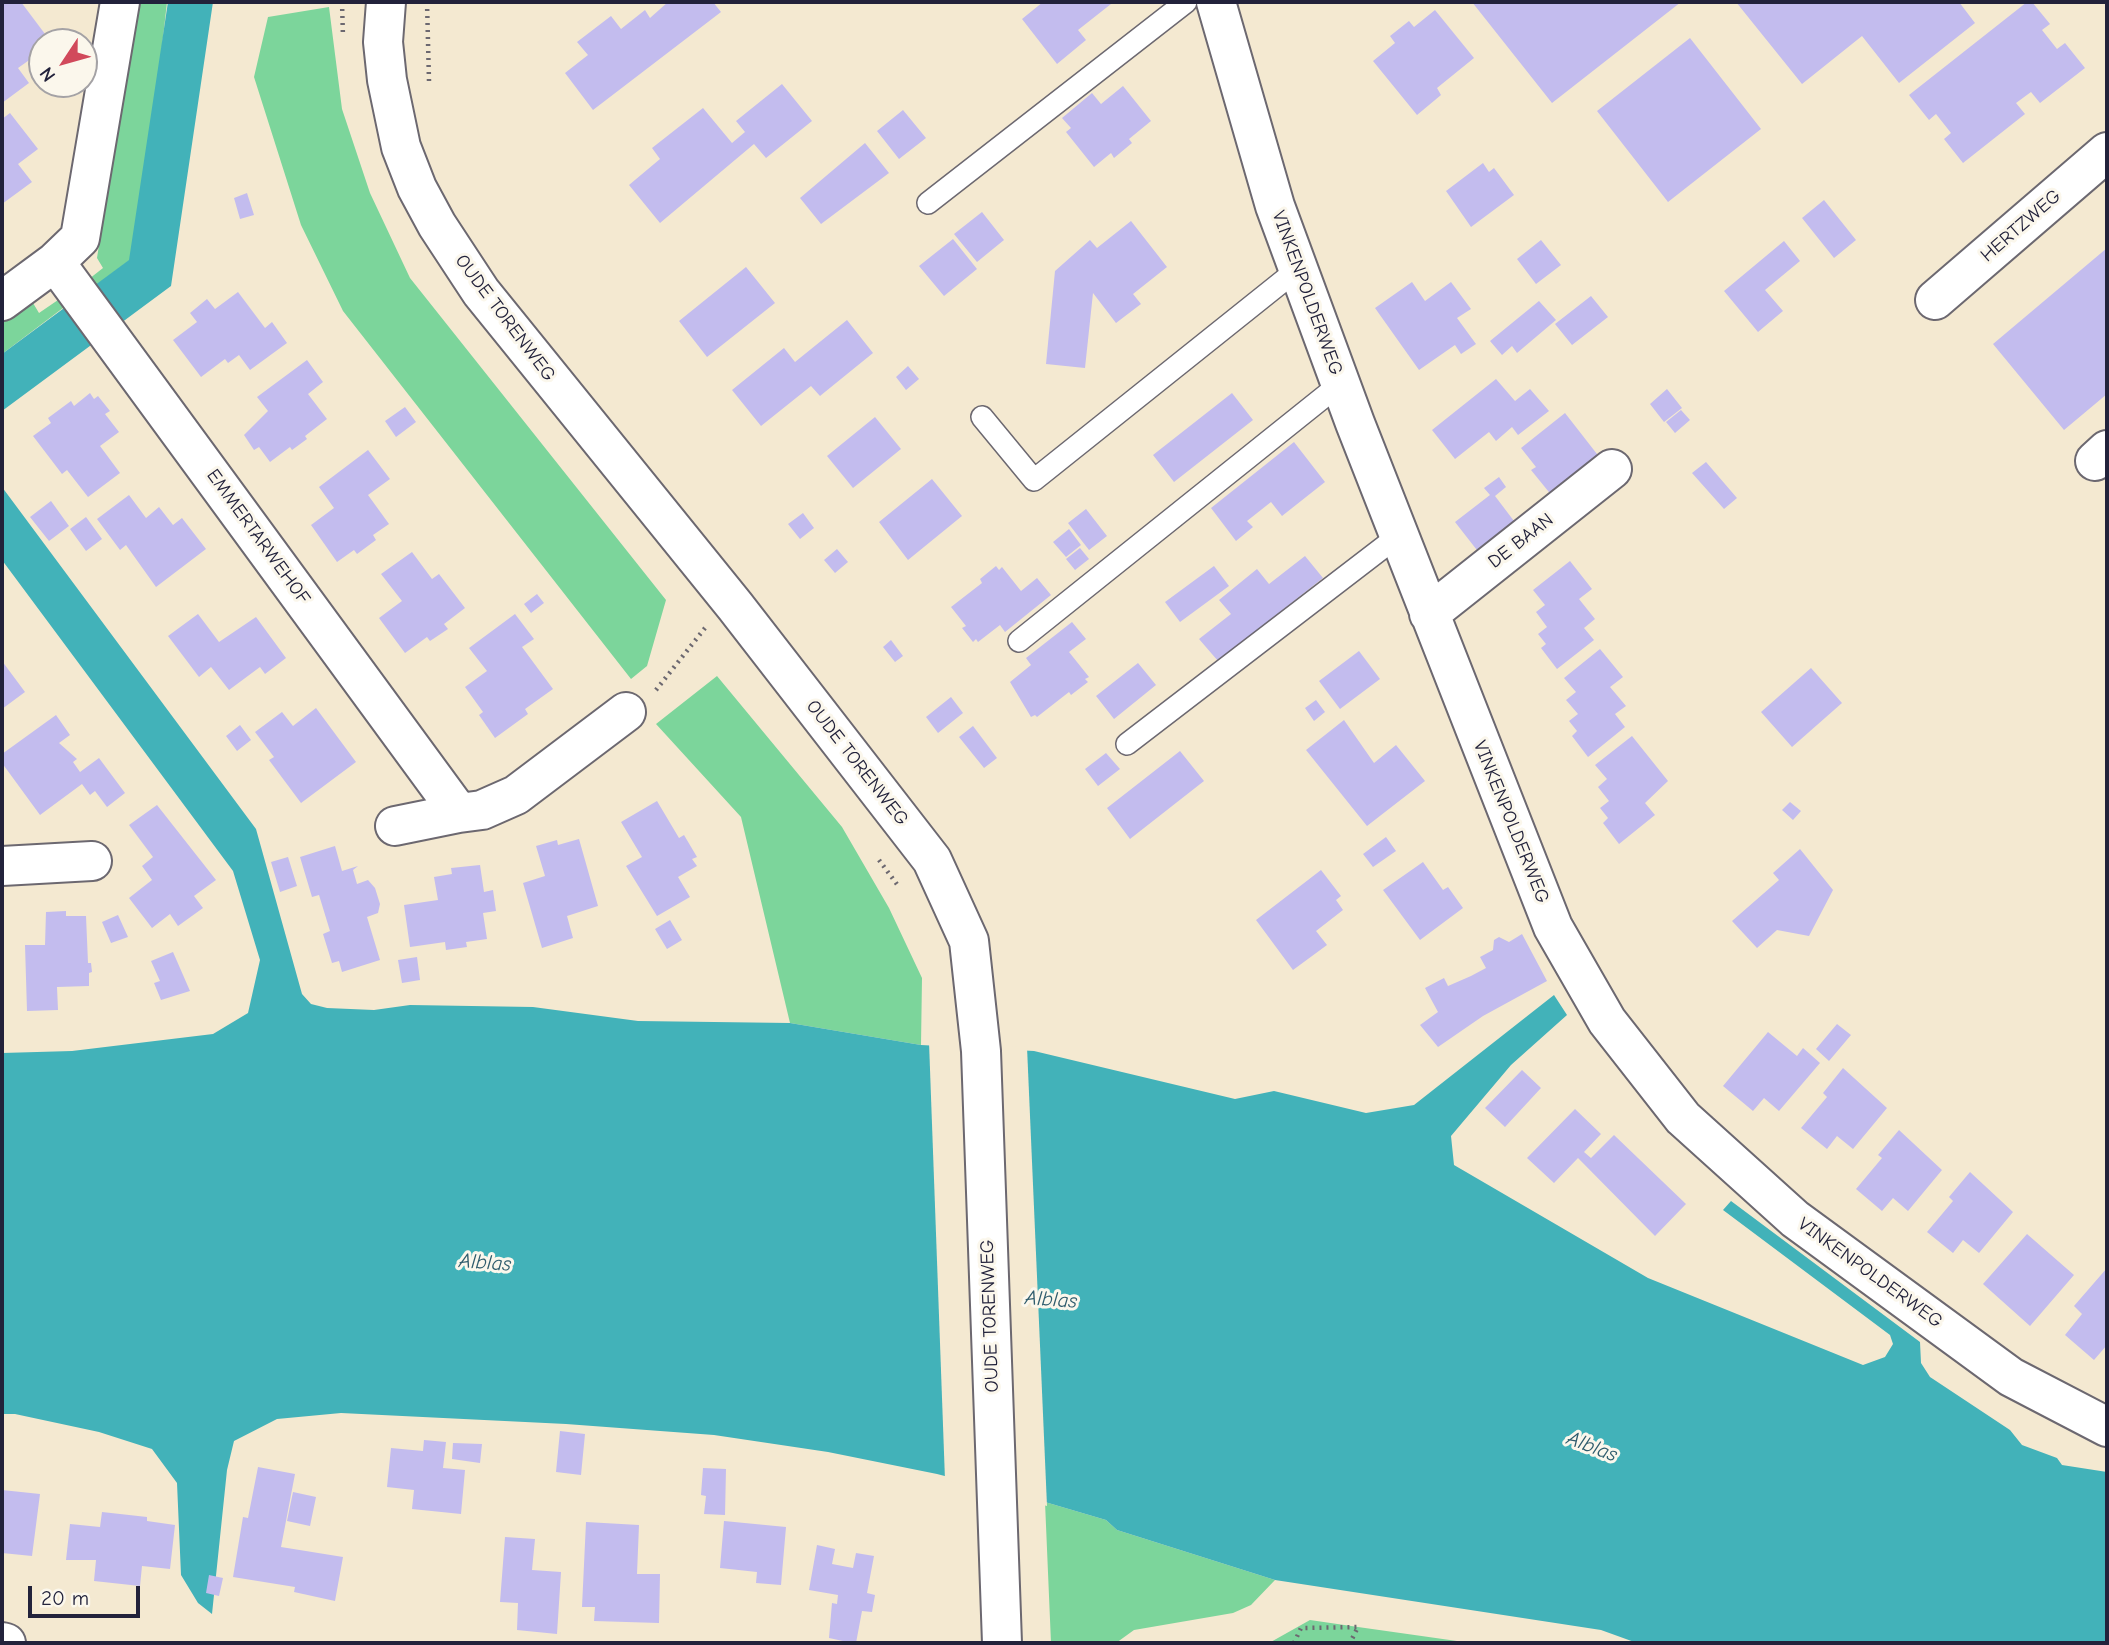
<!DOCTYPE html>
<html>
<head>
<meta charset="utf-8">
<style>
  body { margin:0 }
  #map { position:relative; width:2109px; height:1645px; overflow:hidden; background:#f4e9d1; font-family:"Comic Neue",sans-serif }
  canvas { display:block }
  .frame { position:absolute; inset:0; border:4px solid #22223b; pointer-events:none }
  .north { position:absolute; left:28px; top:28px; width:70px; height:70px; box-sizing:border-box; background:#fbf7ec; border:2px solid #a4a2a5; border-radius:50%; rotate:234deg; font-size:19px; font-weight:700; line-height:28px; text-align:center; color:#22223b }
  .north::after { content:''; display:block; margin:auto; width:24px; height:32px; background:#d1495b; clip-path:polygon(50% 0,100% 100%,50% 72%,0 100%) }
  .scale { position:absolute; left:28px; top:1586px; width:112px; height:32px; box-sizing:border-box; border:4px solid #22223b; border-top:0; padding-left:9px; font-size:21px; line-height:24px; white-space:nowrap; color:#22223b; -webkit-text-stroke:5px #fbf7ec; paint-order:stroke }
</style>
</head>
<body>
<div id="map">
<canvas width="2109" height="1645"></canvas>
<div class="frame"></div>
<div class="north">N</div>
<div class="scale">20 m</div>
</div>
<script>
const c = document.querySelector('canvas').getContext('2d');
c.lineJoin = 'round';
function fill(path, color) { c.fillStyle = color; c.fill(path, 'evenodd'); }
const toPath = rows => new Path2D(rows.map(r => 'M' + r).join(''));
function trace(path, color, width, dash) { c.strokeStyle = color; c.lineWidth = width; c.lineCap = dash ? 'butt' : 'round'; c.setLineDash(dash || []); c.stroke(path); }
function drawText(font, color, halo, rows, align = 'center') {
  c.font = font + ' "Comic Neue",sans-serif'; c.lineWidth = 6; c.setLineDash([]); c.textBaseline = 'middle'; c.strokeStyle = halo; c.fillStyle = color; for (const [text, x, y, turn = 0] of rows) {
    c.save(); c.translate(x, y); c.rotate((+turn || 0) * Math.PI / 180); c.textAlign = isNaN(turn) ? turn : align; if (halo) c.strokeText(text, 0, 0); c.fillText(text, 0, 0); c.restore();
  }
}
const green = toPath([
  [136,2,167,2,159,73,130,260,94,287,89,279,103,268,97,258],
  [329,7,342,109,370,193,410,278,666,600,647,666,631,679,343,311,301,225,254,77,268,17],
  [30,298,39,313,58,300,63,308,2,354,2,319],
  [717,676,842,827,889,908,922,978,921,1045,790,1023,741,817,656,724],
  [1045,1502,1106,1520,1117,1530,1275,1580,1251,1605,1233,1613,1134,1630,1116,1643,1051,1643],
  [1310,1620,1358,1627,1471,1643,1269,1643]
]);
const water = toPath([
  [168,2,213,2,171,286,2,411,2,354,129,260],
  [2,487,256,829,302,994,311,1004,327,1008,374,1010,410,1005,533,1007,638,1021,790,1023,921,1045,1034,1051,1235,1099,1274,1091,1366,1113,1414,1105,1554,995,1567,1015,1511,1065,1451,1136,1454,1165,1648,1278,1863,1365,1885,1357,1893,1344,1890,1335,1723,1210,1731,1201,1920,1342,1921,1363,1930,1377,2010,1430,2022,1445,2057,1458,2062,1465,2107,1472,2107,1643,1637,1643,1601,1630,1275,1580,1117,1530,1106,1520,1045,1502,937,1474,828,1452,714,1435,566,1424,341,1413,277,1419,234,1441,227,1470,212,1614,198,1603,181,1575,177,1483,152,1449,99,1432,15,1414,2,1414,2,1053,72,1051,213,1034,248,1013,260,960,233,871,2,560]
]);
const pier = toPath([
  [929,1042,1027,1047,1047,1506,945,1480]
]);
const building = toPath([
  [2,2,21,2,51,42,42,42,42,51,18,68,29,83,2,103],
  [668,2,713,2,721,12,593,110,565,73,588,55,577,42,611,16,621,29,645,10,650,18],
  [1043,2,1109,2,1111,4,1078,30,1086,40,1057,64,1022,19],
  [1472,2,1681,2,1552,103],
  [1736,2,1959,2,1975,23,1899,83,1862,36,1802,84],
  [2027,2,2032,2,2050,24,2042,30,2057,49,2065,43,2085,68,2040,103,2031,92,2016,103,2025,114,1963,163,1944,139,1951,133,1936,114,1929,120,1909,95],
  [1435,10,1474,58,1437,88,1441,95,1417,115,1373,61,1395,43,1390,36,1409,21,1414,27],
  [1690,38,1761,129,1668,202,1597,111],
  [782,84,812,121,766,158,754,144,660,223,629,185,660,159,652,148,703,108,732,143,745,132,736,121],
  [1123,86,1151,121,1129,139,1132,143,1114,158,1111,153,1094,167,1066,132,1071,128,1062,118,1092,93,1101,104],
  [903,110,926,138,899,159,877,131],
  [10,113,38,149,18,164,32,182,2,204,2,119],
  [865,143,889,173,821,224,800,198],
  [1483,163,1489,172,1494,168,1514,195,1471,227,1446,191],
  [247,193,254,215,240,219,234,198],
  [1824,200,1856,240,1834,258,1802,218],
  [982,212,1004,240,977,262,954,234],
  [1131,221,1167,267,1133,294,1141,304,1116,323,1093,293,1085,368,1046,364,1055,271,1090,240,1097,248],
  [953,239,977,269,944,296,919,266],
  [1541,240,1561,265,1536,284,1517,259],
  [1784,241,1800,261,1765,290,1783,311,1758,332,1724,291],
  [2107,248,2107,394,2064,430,1993,344],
  [746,267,775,303,707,357,679,321],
  [1412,282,1425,301,1451,282,1471,309,1457,318,1476,344,1461,354,1455,345,1419,370,1375,308],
  [238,292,265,328,272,322,287,343,250,370,239,355,228,363,225,359,201,377,173,340,197,322,190,313,207,299,215,309],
  [1591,296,1608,317,1572,345,1555,324],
  [1539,301,1556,320,1517,353,1512,346,1502,355,1490,341],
  [847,320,873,353,820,396,811,386,761,426,732,390,784,348,795,362],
  [307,360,323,382,308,394,327,419,305,436,307,439,292,450,290,447,270,462,259,447,254,450,244,435,268,411,257,397],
  [908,366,919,379,906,390,896,377],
  [1496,379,1515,401,1530,389,1549,411,1518,435,1512,427,1496,441,1489,432,1455,459,1432,430],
  [1667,389,1682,408,1664,422,1650,404],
  [90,393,94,399,98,396,110,411,105,414,119,432,100,446,120,473,88,497,67,470,62,474,33,436,51,423,48,418,71,401,74,406],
  [1232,393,1253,420,1174,482,1153,455],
  [405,407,416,422,396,437,385,421],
  [1681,410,1690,420,1675,433,1666,422],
  [1565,413,1604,463,1557,502,1531,470,1536,467,1521,448],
  [875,417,901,449,853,488,827,456],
  [1294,442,1325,482,1282,516,1271,502,1247,521,1253,527,1236,541,1211,508],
  [368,450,390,479,368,495,389,524,373,535,376,540,357,554,354,550,337,562,311,525,334,508,319,487],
  [1706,462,1737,498,1724,509,1692,473],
  [1499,477,1506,487,1495,496,1517,525,1480,554,1455,522,1490,495,1484,488],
  [932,479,962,516,908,560,879,522],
  [129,495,146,518,159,507,173,525,182,518,206,549,156,587,126,545,120,550,97,519],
  [51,501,69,526,49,541,30,517],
  [1086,509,1107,536,1089,550,1068,523],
  [803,513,814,528,800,539,788,524],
  [86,517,102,539,86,551,70,529],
  [1069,529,1081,545,1066,557,1053,542],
  [1080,548,1089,559,1075,570,1066,559],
  [837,549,848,562,835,573,824,560],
  [412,552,432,579,439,574,465,608,444,624,448,629,430,641,427,637,405,653,379,618,402,601,381,574],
  [1305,556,1323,578,1218,661,1199,639,1231,614,1219,600,1257,569,1269,584],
  [1570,561,1592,589,1579,599,1595,619,1584,628,1594,640,1557,669,1541,648,1546,644,1538,634,1547,627,1536,612,1545,605,1533,590],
  [996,566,999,570,1002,567,1021,591,1037,578,1051,595,1005,632,1000,625,978,642,976,639,973,642,962,628,966,626,951,607,982,583,980,579],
  [1214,566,1229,586,1180,622,1165,602],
  [537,594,544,603,531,613,524,604],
  [198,614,219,642,256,617,286,658,265,674,260,667,229,690,211,667,199,677,168,636],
  [515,614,534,639,522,647,553,689,525,709,528,714,495,738,479,715,483,712,465,687,487,671,469,648],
  [1072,622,1086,639,1069,652,1089,677,1085,679,1088,682,1071,695,1069,692,1037,717,1035,715,1031,717,1010,682,1031,665,1026,658],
  [891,640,903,656,895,662,883,647],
  [1600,649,1623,677,1610,687,1626,706,1615,714,1625,727,1588,757,1572,736,1577,731,1569,721,1578,714,1566,700,1576,692,1564,678],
  [1359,651,1380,679,1340,709,1319,681],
  [2,661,25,692,2,709],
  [1138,663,1156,685,1114,719,1096,696],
  [1811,668,1842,703,1792,747,1761,712],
  [951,697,963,713,938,733,926,717],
  [1316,700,1325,712,1314,721,1305,708],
  [316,708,356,762,301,803,269,760,274,757,255,732,282,712,293,726],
  [56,715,70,735,59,743,77,759,73,762,80,772,99,758,125,793,107,807,95,791,90,795,82,784,40,815,2,763,2,754],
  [1344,720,1374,763,1396,745,1425,781,1367,826,1306,750],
  [240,725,251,740,237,751,226,736],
  [973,726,997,758,984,768,959,737],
  [1632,736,1668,781,1645,803,1655,815,1619,844,1603,823,1608,818,1600,808,1609,801,1598,787,1607,779,1595,765],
  [1180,751,1204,781,1130,839,1107,808],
  [1106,753,1120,769,1098,786,1085,769],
  [657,801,679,838,684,835,697,857,692,859,697,866,678,877,690,897,657,916,626,866,642,857,621,822],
  [1790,802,1801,811,1793,820,1782,810],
  [157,805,216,880,194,896,203,908,178,926,170,914,152,928,129,898,152,880,142,866,153,857,129,825],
  [1386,837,1396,851,1373,867,1363,854],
  [579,839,598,906,567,916,573,938,542,948,523,883,545,876,536,846,557,840,558,845],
  [335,846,342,871,358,866,353,870,357,884,368,880,375,888,380,904,378,913,367,917,380,960,342,972,339,961,332,963,323,934,330,931,319,895,312,897,300,857],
  [1800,849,1833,890,1809,936,1777,930,1757,948,1732,921,1779,880,1773,873],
  [288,857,297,886,280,892,271,862],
  [1423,862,1443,890,1448,887,1463,908,1420,940,1383,890],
  [480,865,484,892,493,890,496,911,483,913,487,939,466,942,467,947,446,950,445,942,410,947,404,905,438,900,434,877,452,874,451,868],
  [1321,870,1341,896,1336,900,1343,910,1316,931,1327,945,1293,970,1256,920],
  [66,911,66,916,86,916,88,963,91,963,92,972,89,973,89,986,57,987,58,1010,27,1011,25,945,45,945,46,912],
  [118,915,128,937,111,943,102,922],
  [670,920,682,940,667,949,655,929],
  [1522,934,1547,981,1483,1016,1438,1047,1420,1025,1438,1012,1425,988,1444,978,1448,986,1471,976,1486,968,1480,957,1493,950,1494,940,1499,937,1509,942],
  [173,952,190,991,161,1000,154,983,160,981,151,961],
  [417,957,420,980,402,983,398,960],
  [1837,1024,1851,1035,1829,1061,1816,1049],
  [1768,1032,1797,1056,1803,1048,1820,1063,1779,1111,1764,1098,1753,1111,1723,1086],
  [1843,1068,1887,1108,1853,1149,1837,1136,1827,1149,1801,1128,1827,1097,1823,1093],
  [1522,1070,1541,1088,1505,1127,1485,1108],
  [1575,1109,1601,1134,1584,1152,1591,1158,1614,1135,1686,1204,1655,1236,1578,1158,1554,1183,1527,1158],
  [1899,1130,1942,1170,1908,1211,1893,1198,1882,1211,1856,1189,1882,1158,1878,1155],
  [1970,1172,2013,1212,1979,1253,1963,1240,1953,1253,1927,1232,1953,1201,1949,1197],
  [2027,1234,2074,1275,2030,1326,1983,1284],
  [2107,1268,2107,1345,2094,1360,2065,1335,2082,1314,2074,1306],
  [560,1431,585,1434,581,1475,556,1472],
  [424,1440,446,1442,443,1468,465,1470,461,1514,412,1509,414,1490,387,1487,391,1448,423,1451],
  [453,1443,482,1444,480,1463,452,1459],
  [258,1467,295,1474,281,1547,343,1557,335,1601,294,1592,295,1587,233,1577,243,1517,248,1518],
  [703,1468,726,1469,725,1515,704,1514,706,1496,701,1495],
  [2,1490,40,1494,32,1556,2,1553],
  [293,1492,316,1497,310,1526,287,1521],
  [102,1512,147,1517,147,1521,175,1525,170,1569,142,1566,140,1586,94,1581,96,1560,66,1560,70,1524,100,1527],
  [724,1521,786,1527,781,1585,756,1583,757,1572,720,1568],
  [586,1522,639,1525,637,1574,660,1574,659,1623,594,1621,595,1607,582,1607],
  [505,1537,535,1539,532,1570,561,1572,557,1634,517,1630,518,1603,500,1602],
  [817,1545,835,1549,832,1564,853,1568,856,1553,874,1556,867,1593,875,1595,872,1612,862,1611,856,1643,842,1643,843,1641,829,1638,832,1603,837,1604,838,1595,809,1590],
  [209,1575,223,1578,219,1596,206,1593]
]);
const path = toPath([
  [342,2,343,37],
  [427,2,429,81],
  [656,690,705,628],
  [879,860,899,887],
  [1294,1643,1301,1628,1358,1627,1350,1643]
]);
const service = toPath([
  [928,203,1186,2],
  [982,417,1034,480,1298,269],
  [1019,641,1340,384],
  [1127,744,1398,536]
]);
const minor = toPath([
  [1216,2,1275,206,1355,423,1553,927,1607,1021,1683,1118,1795,1219,2011,1377,2107,1427],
  [55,262,459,813,482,810,516,795,626,712],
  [1935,300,2107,152],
  [2,301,55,262,80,238,120,2],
  [2095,461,2107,450],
  [1429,614,1612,469],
  [395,826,459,813],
  [2,866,92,861],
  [2,1642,6,1643]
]);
const tertiary = toPath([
  [386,2,383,42,387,80,401,147,417,188,437,225,481,292,735,606,932,860,969,941,981,1051,1002,1643]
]);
const streetNames = [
  ["HERTZWEG",2021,226,-41],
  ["VINKENPOLDERWEG",1307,293,70],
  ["OUDE TORENWEG",505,318,53],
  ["EMMERTARWEHOF",258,537,54],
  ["DE BAAN",1521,541,-38],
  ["OUDE TORENWEG",857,763,52],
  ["VINKENPOLDERWEG",1511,822,68],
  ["VINKENPOLDERWEG",1870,1273,36],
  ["OUDE TORENWEG",990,1316,-92]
];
const waterNames = [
  ["Alblas",485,1263,4],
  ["Alblas",1051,1300,4],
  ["Alblas",1592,1447,21]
];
fill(green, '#7cd59b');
fill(water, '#42b2b9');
fill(pier, '#f4e9d1');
fill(building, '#c3bcee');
trace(service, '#6c6870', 24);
trace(minor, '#6c6870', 42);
trace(tertiary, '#6c6870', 42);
trace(path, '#6c6870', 4.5, [2, 5]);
trace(service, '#fff', 21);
trace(minor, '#fff', 38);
trace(tertiary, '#fff', 38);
drawText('19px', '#22223b', '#fbf7ec', streetNames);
drawText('italic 21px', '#2f5c6d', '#fbf7ec', waterNames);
</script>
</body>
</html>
